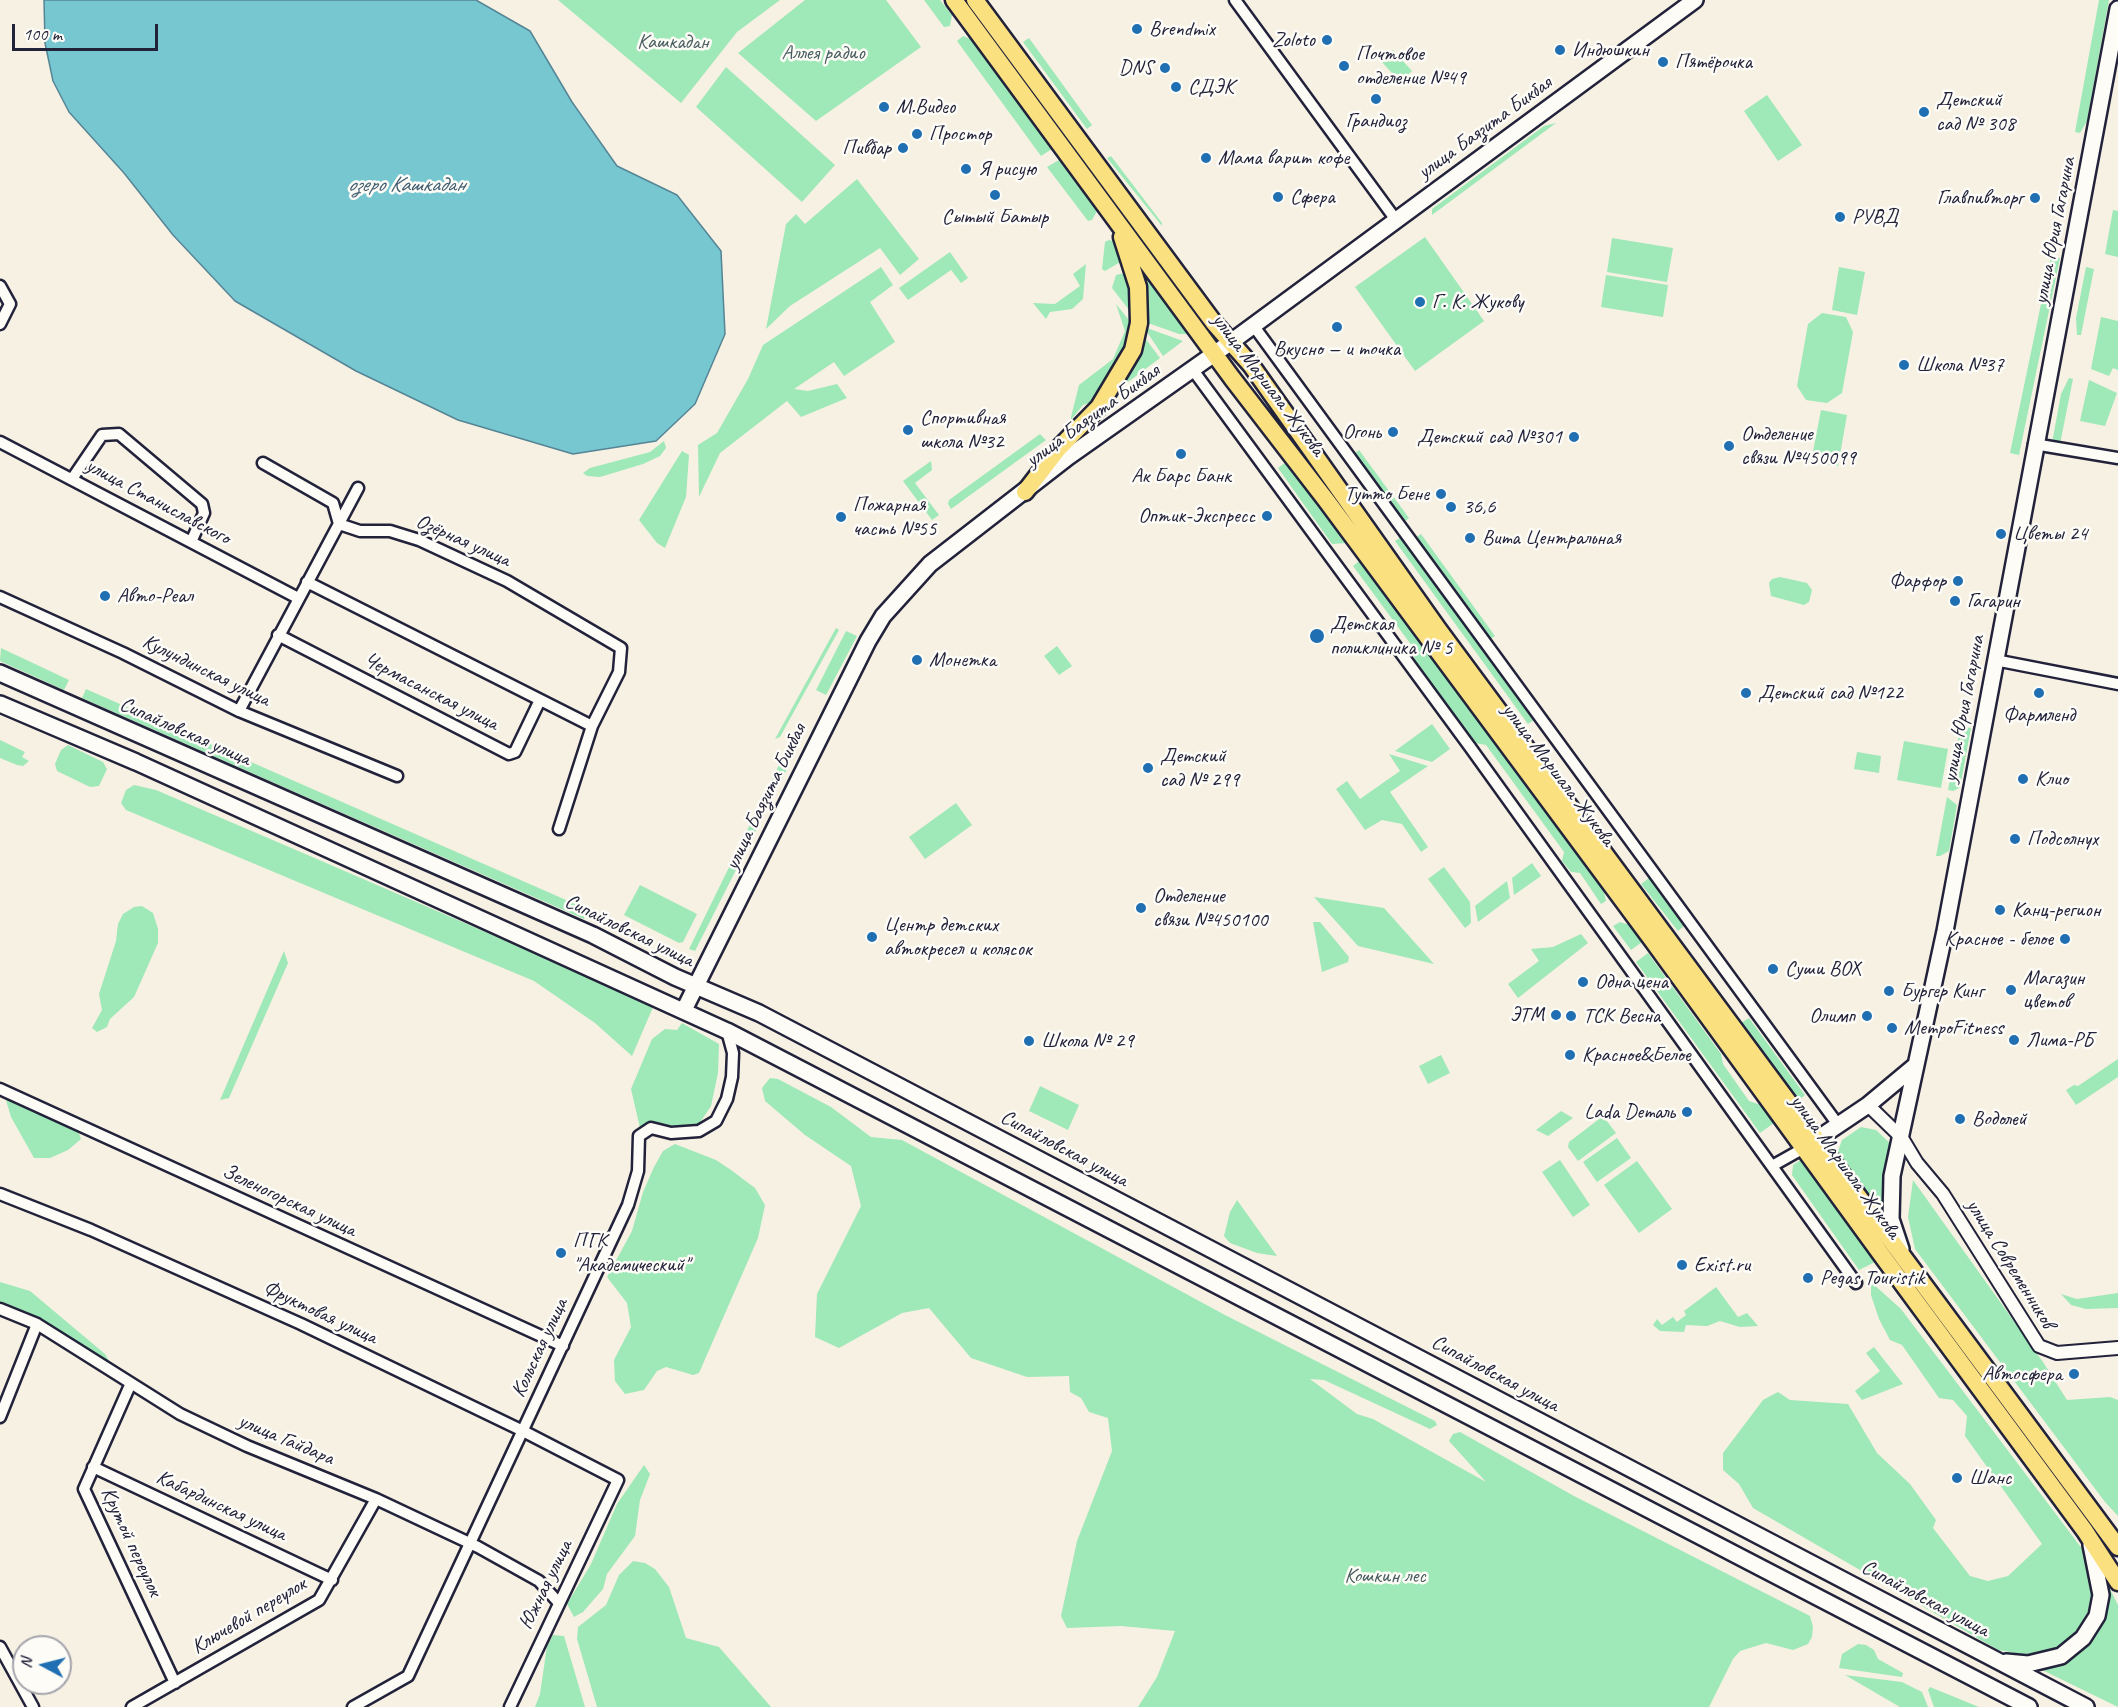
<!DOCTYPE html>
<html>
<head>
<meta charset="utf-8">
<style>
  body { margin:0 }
  #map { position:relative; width:2118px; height:1707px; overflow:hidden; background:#f7f1e3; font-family:Caveat,sans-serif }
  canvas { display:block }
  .north { position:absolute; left:12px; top:1635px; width:60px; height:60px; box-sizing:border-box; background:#fdfcf7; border:2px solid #a5a5ac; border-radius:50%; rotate:277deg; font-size:16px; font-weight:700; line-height:24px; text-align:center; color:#22223b }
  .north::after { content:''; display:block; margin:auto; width:21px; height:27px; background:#1f6fb2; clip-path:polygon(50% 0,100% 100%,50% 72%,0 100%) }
  .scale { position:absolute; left:12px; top:24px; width:146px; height:27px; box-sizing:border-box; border:3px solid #22223b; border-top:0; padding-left:8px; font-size:18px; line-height:21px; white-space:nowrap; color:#22223b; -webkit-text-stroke:4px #fdfcf7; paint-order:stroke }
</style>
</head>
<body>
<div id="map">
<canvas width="2118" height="1707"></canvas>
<div class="north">N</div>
<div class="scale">100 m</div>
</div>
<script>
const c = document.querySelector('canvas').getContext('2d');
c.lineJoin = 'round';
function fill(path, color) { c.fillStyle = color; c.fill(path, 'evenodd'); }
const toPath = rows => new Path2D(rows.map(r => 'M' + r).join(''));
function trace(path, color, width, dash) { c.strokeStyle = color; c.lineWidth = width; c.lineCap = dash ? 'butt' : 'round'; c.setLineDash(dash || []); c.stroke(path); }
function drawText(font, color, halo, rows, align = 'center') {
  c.font = font + ' Caveat,sans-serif'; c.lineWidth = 5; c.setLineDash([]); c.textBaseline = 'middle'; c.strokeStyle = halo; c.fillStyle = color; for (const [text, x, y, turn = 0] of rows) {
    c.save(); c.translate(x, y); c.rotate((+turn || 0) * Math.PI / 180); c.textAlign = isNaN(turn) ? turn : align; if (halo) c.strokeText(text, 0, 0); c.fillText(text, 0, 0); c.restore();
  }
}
const green = toPath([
  [558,0,780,0,737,32,681,103],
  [805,0,886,0,921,47,816,121,738,53],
  [924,0,940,0,952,15,950,26,944,27],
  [2099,0,2109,0,2087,121,2080,133,2075,132],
  [963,36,973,40,1052,149,1041,156,957,41],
  [1029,38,1092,125,1087,129,1023,42],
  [1393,50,1412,71,1400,82,1381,61],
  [726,67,835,165,802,202,696,107],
  [1767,95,1802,145,1778,161,1744,111],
  [1556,123,1432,215,1432,209,1544,126],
  [1111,156,1162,223,1162,226,1107,158],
  [1059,160,1097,211,1092,220,1088,221,1047,167],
  [857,179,919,259,900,275,880,248,790,306,766,329,786,224,796,214,805,224],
  [2113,210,2118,211,2118,257,2105,254],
  [1425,237,1484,321,1415,371,1355,287],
  [1612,238,1673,248,1667,282,1607,272],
  [1109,240,1113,241,1123,254,1122,261,1105,271,1102,269,1105,242],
  [950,252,968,278,961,283,951,270,908,300,899,288],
  [2051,256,2060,258,2019,455,2010,453],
  [1086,264,1083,299,1072,309,1050,312,1046,319,1033,303,1055,304,1080,286,1073,274],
  [881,267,893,285,870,302,895,342,844,376,834,362,794,389,808,391,837,384,847,398,801,417,787,401,720,453,699,497,698,445,717,433,748,379,763,345],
  [1839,267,1865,272,1857,315,1832,310],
  [2086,267,2094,269,2081,335,2077,335,2076,318],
  [1125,273,1129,275,1133,315,1112,288,1116,275],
  [1146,273,1188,334,1179,334,1148,323],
  [1606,275,1668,285,1663,317,1601,307],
  [1116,304,1133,325,1129,344,1103,388,1089,403,1083,405,1070,421,1079,385,1113,359,1125,331],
  [1822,313,1846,317,1853,332,1842,393,1827,403,1806,400,1797,386,1808,324],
  [2101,317,2118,321,2118,370,2113,368,2109,376,2091,369],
  [1147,328,1183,341,1163,356,1147,332],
  [1145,338,1160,358,1120,388,1141,354],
  [2069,378,2073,379,2060,444,2052,443,2061,394],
  [2089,380,2117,393,2105,426,2080,421],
  [1821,410,1847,415,1838,466,1811,462],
  [1040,434,1046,440,951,509,948,504,949,500],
  [664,441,666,448,660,456,643,464,600,477,587,476,583,473,590,468,650,452],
  [1359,450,1409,518,1404,522,1354,454],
  [682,451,689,455,686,497,665,548,657,543,639,520],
  [1290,459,1347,540,1347,543,1332,544,1278,468],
  [931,461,932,470,915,483,939,515,932,520,903,481],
  [1421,534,1495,636,1489,640,1415,538],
  [1401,537,1534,720,1528,724,1395,541],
  [1362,559,1603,888,1606,901,1601,904,1580,873,1571,872,1562,861,1564,852,1486,745,1475,743,1414,660,1415,650,1353,566],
  [1780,577,1807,583,1812,590,1809,602,1804,605,1771,596,1769,583,1772,579],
  [836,628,839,630,780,737,775,739],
  [846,631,857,636,826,695,816,690],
  [1057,646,1072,666,1059,675,1044,656],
  [1,648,69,680,64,690,0,661],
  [86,689,276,773,589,910,584,919,272,782,82,698],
  [1965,704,1970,706,1965,727,1971,728,1961,782,1959,788,1953,791,1948,790],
  [1432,724,1450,749,1432,762,1395,751],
  [0,740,25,752,22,757,29,761,23,766,17,765,0,758],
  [1904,741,1948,749,1941,788,1897,780],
  [68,745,103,762,107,769,99,786,90,787,57,771,55,764,61,750],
  [1857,752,1881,756,1879,773,1854,769],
  [1389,754,1428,766,1390,792,1428,847,1421,852,1402,824,1382,820,1365,830,1336,789,1347,781,1360,799,1400,771],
  [779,765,787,769,695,951,689,949],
  [134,785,156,790,310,856,654,1005,632,1056,595,1023,534,981,126,810,121,803,126,790],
  [1947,797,1957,805,1949,851,1940,856,1936,856],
  [956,803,972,825,925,859,909,837],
  [1532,863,1541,876,1514,895,1512,878],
  [1444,867,1470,902,1471,923,1465,928,1428,879],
  [1649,878,1685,925,1678,931,1641,884],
  [1507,881,1510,898,1478,922,1475,906],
  [640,885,697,914,683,942,679,943,624,915],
  [1314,897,1384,908,1434,964,1358,946],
  [142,906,153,913,158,929,158,943,134,997,110,1019,107,1027,97,1032,92,1028,102,1010,99,994,116,941,118,924,123,914,134,907],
  [1313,922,1320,922,1349,957,1348,962,1322,972],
  [1620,922,1630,925,1642,942,1631,950,1613,926],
  [1581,934,1588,943,1518,998,1508,984,1539,961,1531,949,1553,947],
  [284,951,288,963,229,1098,220,1100],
  [1648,953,1721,1054,1723,1064,1749,1101,1761,1105,1774,1123,1760,1133,1636,962],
  [1749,1018,1805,1095,1798,1101,1741,1023],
  [682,1023,719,1044,718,1073,711,1106,699,1124,678,1130,647,1125,640,1128,631,1089,652,1039,665,1029,677,1030],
  [1441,1055,1450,1073,1428,1084,1419,1066],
  [2118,1059,2118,1077,2076,1105,2066,1090,2074,1085,2078,1086],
  [770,1078,778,1079,831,1107,871,1137,902,1140,1225,1315,1435,1421,1437,1425,1430,1429,1324,1380,1310,1379,1357,1414,1373,1419,1486,1482,1449,1441,1453,1434,1460,1432,1574,1496,1810,1616,1813,1627,1812,1637,1808,1644,1793,1650,1766,1643,1740,1651,1733,1659,1709,1707,1138,1707,1157,1677,1175,1631,1121,1626,1067,1628,1061,1616,1077,1541,1112,1451,1108,1418,1089,1412,1081,1398,1070,1392,1069,1376,1027,1377,971,1358,929,1308,902,1313,839,1348,815,1337,817,1294,861,1206,851,1166,805,1135,765,1101,762,1088],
  [1040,1086,1079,1105,1068,1130,1029,1111],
  [5,1097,77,1128,81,1139,68,1150,50,1158,34,1158,11,1117],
  [1561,1111,1573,1118,1548,1136,1536,1130],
  [1603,1116,1616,1133,1578,1161,1568,1147,1569,1142],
  [1861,1127,1876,1130,1895,1148,1887,1228,1837,1154,1842,1140],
  [1617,1138,1631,1158,1597,1182,1583,1162],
  [675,1144,716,1160,731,1170,755,1188,765,1205,758,1238,699,1373,693,1375,666,1367,657,1371,644,1390,625,1394,615,1381,614,1360,631,1327,627,1303,607,1277,632,1231,643,1192,654,1167,663,1151],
  [1802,1159,1875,1262,1859,1270,1792,1175,1793,1165],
  [1560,1160,1590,1205,1573,1217,1542,1172],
  [1637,1161,1672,1209,1639,1233,1604,1185],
  [1913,1180,2043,1362,2067,1400,2110,1397,2118,1400,2118,1516,2105,1502,1915,1249,1908,1217],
  [1237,1200,1277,1256,1257,1253,1230,1243,1224,1236,1230,1212],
  [0,1282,30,1291,105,1354,113,1367,0,1305],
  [1871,1282,1901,1309,2083,1550,2093,1583,2092,1604,2075,1635,2060,1648,2044,1653,2021,1654,1998,1650,1753,1508,1739,1484,1723,1470,1723,1453,1763,1400,1778,1392,1790,1400,1848,1404,1877,1453,1910,1484,1936,1520,1933,1528,1970,1576,1988,1581,2008,1576,2042,1544,1965,1436,1967,1416,1953,1400,1939,1398,1902,1345,1890,1340,1879,1319,1871,1295],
  [1716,1287,1738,1317,1747,1313,1758,1326,1740,1327,1720,1321,1707,1326,1686,1325,1684,1332,1660,1331,1653,1325,1657,1319,1662,1325,1673,1317,1677,1322,1686,1315,1684,1311],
  [2118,1293,2118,1308,2086,1309,2071,1305,2061,1294,2077,1299],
  [1874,1347,1903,1384,1862,1400,1855,1391,1880,1371,1866,1353],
  [644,1465,650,1474,640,1500,635,1536,607,1574,603,1589,583,1612,574,1617,567,1604,591,1564,617,1504],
  [633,1561,645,1563,655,1569,669,1587,686,1638,719,1647,771,1707,597,1707,577,1639,578,1627,606,1605,619,1575],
  [2106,1581,2118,1605,2118,1707,2034,1666,2056,1662,2106,1596],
  [553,1635,564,1636,585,1707,535,1707,540,1694,547,1646],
  [1858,1644,1866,1645,1874,1650,1878,1659,1903,1673,1902,1677,1839,1668,1842,1654],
  [1845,1675,1902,1682,1922,1692,1928,1707,1900,1707],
  [1930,1687,1979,1707,1934,1707,1928,1690]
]);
const water = toPath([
  [44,0,476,0,530,31,572,102,617,166,677,195,721,251,725,334,695,404,656,441,573,454,458,420,356,371,235,301,173,235,124,173,69,112,53,81,45,43,44,0]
]);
const minor = toPath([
  [1235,0,1396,220],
  [0,286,10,304,0,324],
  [1253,325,1839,1126],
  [1193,370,1470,747,1856,1283],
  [0,442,298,598],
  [2034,444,2118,458],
  [263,463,333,503,339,524,360,531,390,531,419,540,507,581,621,648,619,672,592,726,559,829],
  [72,479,102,435,119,434,202,504,204,513,191,542],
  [307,582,592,726],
  [0,597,123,653,239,711,397,776],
  [278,635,509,754,515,752,540,700],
  [1995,660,2118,684],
  [239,711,358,488],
  [0,1089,563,1346],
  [1772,1166,1804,1148],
  [0,1194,91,1230,301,1324,523,1431,618,1480,510,1707],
  [0,1309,37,1324,180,1414,247,1446,376,1499,478,1547,539,1581,558,1602],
  [131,1383,84,1489,175,1683],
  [0,1417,37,1324],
  [93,1467,332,1580],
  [0,1647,33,1707],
  [132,1707,319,1600,376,1499],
  [353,1707,408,1676,628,1205,638,1171,639,1136,651,1128,671,1133,699,1131,716,1121,727,1099,732,1077,733,1053,727,1031]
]);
const tertiary = toPath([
  [1868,1105,1902,1138,1917,1163,1943,1194,2039,1346,2057,1353,2118,1348]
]);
const secondary = toPath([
  [0,673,593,935,675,977,759,1013,2086,1707],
  [0,704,136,762,727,1031,2029,1707],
  [684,1010,868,641,883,616,930,564,1068,457,1231,342,1695,0],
  [1807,1146,1868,1105,1916,1065],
  [1901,1249,1891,1219,1892,1176,1945,931,2118,9],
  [2006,1662,2028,1664,2061,1656,2083,1638,2097,1616,2101,1595,2091,1545]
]);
const primary = toPath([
  [954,0,1232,378,1326,500,1653,941,1886,1261,2085,1531,2118,1582],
  [975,0,1214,323,1251,365,1438,629,2118,1547],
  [1025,492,1058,449,1099,407,1133,350,1139,323,1138,287,1122,237]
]);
const markers = [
  [1137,29,6,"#1f6fb2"],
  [1327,40,6,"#1f6fb2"],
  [1560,50,6,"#1f6fb2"],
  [1663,62,6,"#1f6fb2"],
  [1344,66,6,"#1f6fb2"],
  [1165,68,6,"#1f6fb2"],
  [1176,87,6,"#1f6fb2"],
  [1376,99,6,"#1f6fb2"],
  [884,107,6,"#1f6fb2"],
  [1924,112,6,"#1f6fb2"],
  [917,134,6,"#1f6fb2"],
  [903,148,6,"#1f6fb2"],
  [1206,158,6,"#1f6fb2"],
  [966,169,6,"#1f6fb2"],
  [995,195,6,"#1f6fb2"],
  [1278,197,6,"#1f6fb2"],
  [2035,198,6,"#1f6fb2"],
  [1840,217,6,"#1f6fb2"],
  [1420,302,6,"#1f6fb2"],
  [1337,327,6,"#1f6fb2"],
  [1904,365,6,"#1f6fb2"],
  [908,430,6,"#1f6fb2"],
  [1393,432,6,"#1f6fb2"],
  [1574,437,6,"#1f6fb2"],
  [1729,446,6,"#1f6fb2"],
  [1181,454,6,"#1f6fb2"],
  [1441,494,6,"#1f6fb2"],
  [1451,507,6,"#1f6fb2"],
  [1267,516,6,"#1f6fb2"],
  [841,517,6,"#1f6fb2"],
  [2001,534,6,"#1f6fb2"],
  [1470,538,6,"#1f6fb2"],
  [1958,581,6,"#1f6fb2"],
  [105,596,6,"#1f6fb2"],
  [1955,601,6,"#1f6fb2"],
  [1317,636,8,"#1f6fb2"],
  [917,660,6,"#1f6fb2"],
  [1746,693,6,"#1f6fb2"],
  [2039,693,6,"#1f6fb2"],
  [1148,768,6,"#1f6fb2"],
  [2023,779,6,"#1f6fb2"],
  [2015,839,6,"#1f6fb2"],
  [1141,908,6,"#1f6fb2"],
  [2000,910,6,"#1f6fb2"],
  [872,937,6,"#1f6fb2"],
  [2065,939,6,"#1f6fb2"],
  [1773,969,6,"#1f6fb2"],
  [1583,982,6,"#1f6fb2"],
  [2011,990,6,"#1f6fb2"],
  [1889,991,6,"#1f6fb2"],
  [1556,1015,6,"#1f6fb2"],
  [1571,1016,6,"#1f6fb2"],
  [1867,1016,6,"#1f6fb2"],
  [1892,1028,6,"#1f6fb2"],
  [2014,1040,6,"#1f6fb2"],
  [1029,1041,6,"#1f6fb2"],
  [1570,1055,6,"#1f6fb2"],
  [1687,1112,6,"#1f6fb2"],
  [1960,1119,6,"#1f6fb2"],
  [561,1253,6,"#1f6fb2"],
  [1682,1265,6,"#1f6fb2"],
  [1808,1278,6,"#1f6fb2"],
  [2074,1374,6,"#1f6fb2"],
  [1957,1478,6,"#1f6fb2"]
];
const poiNames = [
  ["Brendmix",1149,29],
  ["Zoloto",1315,40,"right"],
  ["Индюшкин",1572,50],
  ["Почтовое",1356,54],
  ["отделение №49",1356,78],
  ["Пятёрочка",1675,62],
  ["DNS",1153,68,"right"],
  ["СДЭК",1188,87],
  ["Детский",1936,100],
  ["сад № 308",1936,124],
  ["М.Видео",896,107],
  ["Грандиоз",1376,121,"center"],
  ["Простор",929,134],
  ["Пивбар",891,148,"right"],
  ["Мама варит кофе",1218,158],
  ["Я рисую",978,169],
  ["Сфера",1290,197],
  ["Главпивторг",2023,198,"right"],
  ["Сытый Батыр",995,217,"center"],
  ["РУВД",1852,217],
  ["Г. К. Жукову",1432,302],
  ["Вкусно — и точка",1337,349,"center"],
  ["Школа №37",1916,365],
  ["Спортивная",920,418],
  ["школа №32",920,442],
  ["Огонь",1381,432,"right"],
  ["Отделение",1741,434],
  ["связи №450099",1741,458],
  ["Детский сад №301",1562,437,"right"],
  ["Ак Барс Банк",1181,476,"center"],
  ["Тутто Бене",1429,494,"right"],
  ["Пожарная",853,505],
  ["часть №55",853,529],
  ["36,6",1463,507],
  ["Оптик-Экспресс",1255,516,"right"],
  ["Цветы 24",2013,534],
  ["Вита Центральная",1482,538],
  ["Фарфор",1946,581,"right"],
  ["Авто-Реал",117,596],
  ["Гагарин",1967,601],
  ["Детская",1330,624],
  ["поликлиника № 5",1330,648],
  ["Монетка",929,660],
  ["Детский сад №122",1758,693],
  ["Фармленд",2039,715,"center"],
  ["Детский",1160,756],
  ["сад № 299",1160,780],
  ["Клио",2035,779],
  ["Подсолнух",2027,839],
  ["Отделение",1153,896],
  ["связи №450100",1153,920],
  ["Канц-регион",2012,910],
  ["Центр детских",884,925],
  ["автокресел и колясок",884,949],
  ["Красное - белое",2053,939,"right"],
  ["Суши BOX",1785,969],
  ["Магазин",2023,978],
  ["цветов",2023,1002],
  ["Одна цена",1595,982],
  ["Бургер Кинг",1901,991],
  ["ЭТМ",1544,1015,"right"],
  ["ТСК Весна",1583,1016],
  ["Олимп",1855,1016,"right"],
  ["МетроFitness",1904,1028],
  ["Лима-РБ",2026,1040],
  ["Школа № 29",1041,1041],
  ["Красное&Белое",1582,1055],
  ["Lada Dеталь",1675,1112,"right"],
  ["Водолей",1972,1119],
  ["ПГК",573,1241],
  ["\"Академический\"",573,1265],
  ["Exist.ru",1694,1265],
  ["Pegas Touristik",1820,1278],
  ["Автосфера",2062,1374,"right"],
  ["Шанс",1969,1478]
];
const parkNames = [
  ["Кашкадан",673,42],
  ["Аллея радио",823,53],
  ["Кошкин лес",1385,1576]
];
const streetNames = [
  ["улица Баязита Бикбая",1485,128,-36],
  ["улица Юрия Гагарина",2055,231,-79],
  ["улица Маршала Жукова",1268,385,53],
  ["улица Баязита Бикбая",1093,416,-36],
  ["улица Станиславского",158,502,28],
  ["Озёрная улица",463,541,24],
  ["Кулундинская улица",206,671,26],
  ["Чермасанская улица",431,692,27],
  ["улица Юрия Гагарина",1964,709,-79],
  ["Сипайловская улица",185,732,24],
  ["улица Маршала Жукова",1558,775,53],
  ["улица Баязита Бикбая",766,797,-64],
  ["Сипайловская улица",629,931,26],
  ["Сипайловская улица",1064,1149,28],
  ["улица Маршала Жукова",1845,1167,54],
  ["Зеленогорская улица",289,1201,25],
  ["улица Современников",2010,1264,58],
  ["Фруктовая улица",320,1313,25],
  ["Кольская улица",540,1348,-65],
  ["Сипайловская улица",1495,1374,28],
  ["улица Гайдара",286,1440,23],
  ["Кабардинская улица",221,1506,25],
  ["Крутой переулок",131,1542,65],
  ["Южная улица",546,1585,-64],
  ["Сипайловская улица",1925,1599,28],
  ["Ключевой переулок",249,1616,-31]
];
const waterNames = [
  ["озеро Кашкадан",406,185]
];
fill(green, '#9fe8b7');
fill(water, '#77c7d1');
trace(water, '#558595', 1.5);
trace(minor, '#22223b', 15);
trace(tertiary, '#22223b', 16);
trace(secondary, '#22223b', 20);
trace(primary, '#22223b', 21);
trace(minor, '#fdfcf7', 10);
trace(tertiary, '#fdfcf7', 12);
trace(secondary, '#fdfcf7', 15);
trace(primary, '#fbe080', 16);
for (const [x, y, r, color] of markers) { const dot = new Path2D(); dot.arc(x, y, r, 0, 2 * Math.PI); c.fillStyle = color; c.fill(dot); trace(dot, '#fdfcf7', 2); }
drawText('21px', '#22223b', '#fdfcf7', poiNames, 'left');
drawText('21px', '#485d60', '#fdfcf7', parkNames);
drawText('21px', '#22223b', '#fdfcf7', streetNames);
drawText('italic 22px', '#405c70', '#fdfcf7', waterNames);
</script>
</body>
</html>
